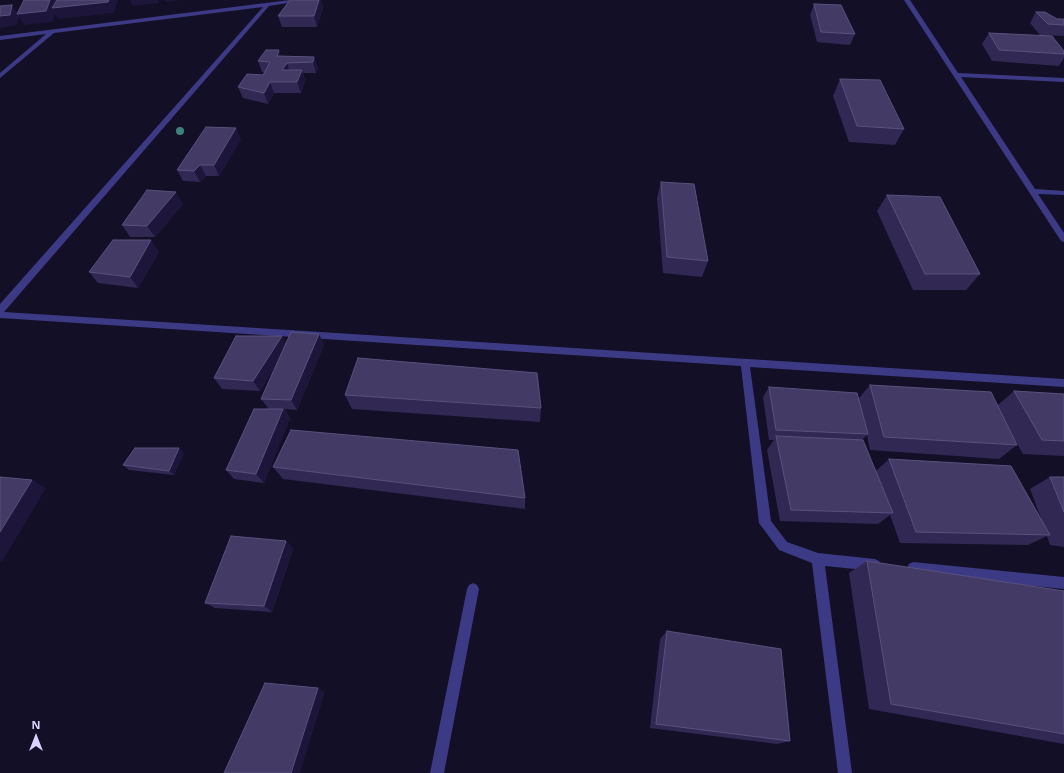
<!DOCTYPE html>
<html>
<head>
<meta charset="utf-8">
<style>
  body { margin:0 }
  #map { position:relative; width:1064px; height:773px; overflow:hidden; background:#130f26; font-family:"Noto Sans",sans-serif }
  canvas { display:block }
  .north { position:absolute; left:16px; top:717px; width:40px; height:40px; -webkit-text-stroke:3px #130f26; paint-order:stroke; rotate:0deg; font-size:11px; font-weight:700; line-height:16px; text-align:center; color:#d9d4ff }
  .north::after { content:''; display:block; margin:auto; width:14px; height:18px; background:#d9d4ff; clip-path:polygon(50% 0,100% 100%,50% 72%,0 100%) }
</style>
</head>
<body>
<div id="map">
<canvas width="1064" height="773"></canvas>
<div class="north">N</div>
</div>
<script>
const c = document.querySelector('canvas').getContext('2d');
c.lineJoin = 'round';
const toPath = rows => new Path2D(rows.map(r => 'M' + r).join(''));
function fill(path, color) { c.fillStyle = color; c.fill(path, 'evenodd'); }
function trace(path, color, width, dash) { c.strokeStyle = color; c.lineWidth = width; c.lineCap = dash ? 'butt' : 'round'; c.setLineDash(dash || []); c.stroke(path); }
const minor = toPath([
  [290,0,306,0,269,6,4,312,1064,379,1064,387,750,367,771,521,787,542,818,553,875,559,879,561,881,565,879,569,875,571,825,566,852,773,838,773,812,563,779,550,759,523,741,366,0,318,0,304,263,7,54,33,0,78,0,73,46,34,0,40,0,36,290,0],
  [904,0,910,0,958,73,1064,78,1064,82,961,77,1035,189,1064,191,1064,195,1038,194,1064,233,1064,242,1061,241,904,0],
  [913,562,1064,577,1064,589,913,574,909,572,907,568,909,564,913,562],
  [473,583,477,585,479,589,444,773,430,773,467,589,469,585,473,583]
]);
const trees = [
  [180,131]
];
const wall = toPath([
  [290,0,321,0,323,8,317,27,282,27,278,16],
  [814,4,855,34,850,45,817,42,810,15],
  [1036,12,1057,19,1064,19,1064,36,1040,35,1030,23],
  [989,33,1064,51,1064,58,1059,66,992,61,982,44],
  [281,56,314,57,318,68,316,73,303,73,305,81,301,93,274,93,268,104,243,98,238,87,263,75,265,72,262,72,258,61],
  [840,79,904,129,895,145,849,142,833,96],
  [241,139,219,176,206,176,200,182,183,181,177,170],
  [661,182,708,261,702,277,663,273,657,198],
  [887,195,980,274,966,290,913,290,877,211],
  [183,204,155,237,130,237,122,225],
  [159,252,138,288,98,283,89,272],
  [319,334,324,345,297,410,284,409,290,418,264,483,234,479,226,470,268,408,261,399,276,365,260,391,222,389,214,378,286,343],
  [870,385,998,405,1014,391,1064,394,1064,456,1023,454,1008,428,1017,445,999,459,870,450,867,435,862,440,876,471,889,459,1041,518,1030,489,1050,477,1064,477,1064,547,1050,545,1047,536,1028,545,900,543,890,515,878,524,780,521,767,450,774,440,769,440,763,397,769,387,859,398],
  [345,395,541,408,540,422,352,409],
  [184,453,174,475,129,470,123,465],
  [273,467,525,498,525,509,283,479],
  [286,541,293,549,272,612,215,608,205,603],
  [867,561,1064,591,1064,744,869,709,849,573],
  [667,631,790,741,777,744,650,728,660,639]
]);
const shadedWall = toPath([
  [49,0,62,0,56,1,58,5,109,0,118,0,114,13,58,19,55,14,53,22,24,25,19,17,17,25,0,28,0,16,12,5,18,14],
  [130,0,158,0,159,3,133,6],
  [165,0,181,0,166,2],
  [319,0,321,0,323,8,317,27,314,16],
  [279,50,283,61,277,56],
  [314,57,318,68,316,73,313,62],
  [287,63,290,74,282,70],
  [302,70,305,81,301,93,297,82],
  [270,82,274,93,268,104,264,93],
  [236,128,241,139,219,176,214,165],
  [200,165,206,176,200,182,194,171],
  [176,192,183,204,155,237,147,226],
  [151,240,159,252,138,288,130,277],
  [319,334,324,345,297,410,291,400],
  [282,336,288,346,260,391,253,381],
  [283,409,290,418,264,483,256,474],
  [179,448,184,453,174,475,169,471],
  [32,480,46,488,2,562,0,561,0,532],
  [286,541,293,549,272,612,264,606],
  [318,688,325,692,300,773,291,773]
]);
const building = toPath([
  [24,0,50,0,46,11,17,14,24,0],
  [57,0,109,0,108,2,52,8,57,0],
  [290,0,319,0,314,16,278,16,290,0],
  [814,4,841,5,855,34,821,32,814,4],
  [12,5,10,15,0,16,0,6,12,5],
  [1036,12,1045,12,1057,19,1064,19,1064,25,1048,24,1036,12],
  [989,33,1052,36,1064,51,1064,54,999,50,989,33],
  [266,50,279,50,277,56,314,57,313,62,287,63,282,70,302,70,297,82,270,82,264,93,238,87,247,74,263,75,270,62,258,61,266,50],
  [840,79,880,80,904,129,857,126,840,79],
  [206,127,236,128,214,165,200,165,194,171,177,170,206,127],
  [661,182,694,184,708,261,667,257,661,182],
  [147,190,176,192,147,226,122,225,147,190],
  [887,195,940,197,980,274,925,274,887,195],
  [113,240,151,240,130,277,89,272,113,240],
  [291,332,319,334,291,400,261,399,291,332],
  [236,336,282,336,253,381,214,378,236,336],
  [358,358,537,373,541,408,345,395,358,358],
  [870,385,991,392,1017,445,884,437,870,385],
  [769,387,857,393,868,434,776,430,769,387],
  [1014,391,1064,394,1064,441,1042,440,1014,391],
  [254,409,283,409,256,474,226,470,254,409],
  [291,430,518,450,525,498,273,467,291,430],
  [776,436,863,440,893,513,791,510,776,436],
  [135,448,179,448,169,471,123,465,135,448],
  [889,459,1011,466,1050,535,916,532,889,459],
  [0,477,32,480,0,532,0,477],
  [1050,477,1064,477,1064,512,1050,477],
  [231,536,286,541,264,606,205,603,231,536],
  [867,561,1064,591,1064,734,891,704,867,561],
  [667,631,781,649,790,741,656,724,667,631],
  [265,683,318,688,291,773,224,773,265,683]
]);
fill(minor, '#3d3a85');
c.fillStyle = '#3d827b';
for (const [x, y] of trees) { c.beginPath(); c.arc(x, y, 4, 0, 2 * Math.PI); c.fill(); }
fill(wall, '#312854');
fill(shadedWall, '#1d163a');
fill(building, '#433a66');
trace(building, '#5a527e', 1);
</script>
</body>
</html>
